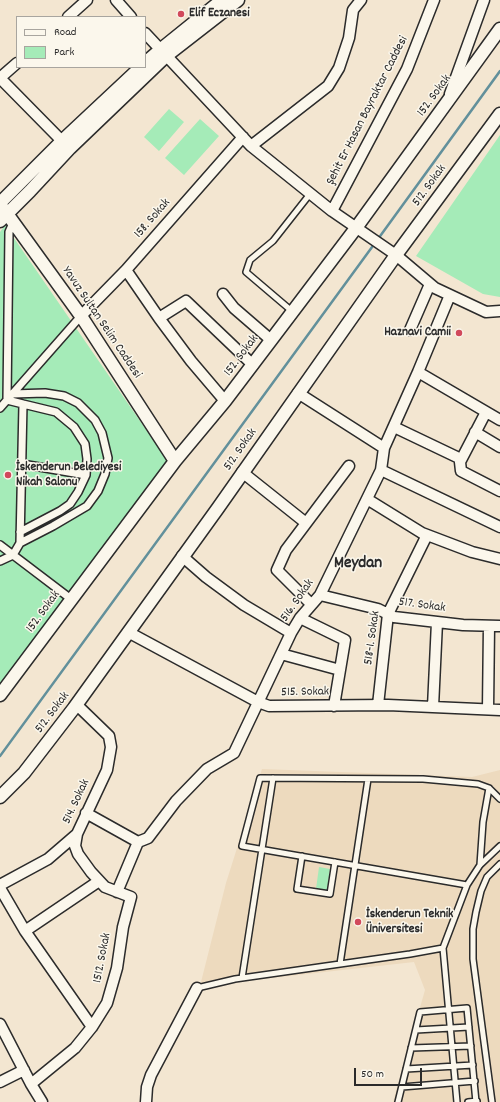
<!DOCTYPE html>
<html>
<head>
<meta charset="utf-8">
<style>
  body { margin:0 }
  #map { position:relative; width:500px; height:1102px; overflow:hidden; background:#f3e6d1; font-family:Dekko,sans-serif }
  canvas { display:block }
  .legend { position:absolute; left:16px; top:16px; width:130px; height:52px; box-sizing:border-box; background:#fbf7ec; border:1px solid #a8a59f; margin:0; padding:5px 7px; list-style:none; font-size:12px; color:#2b2b2b }
  .legend li { display:flex; align-items:center; gap:8px; height:20px }
  .legend b { width:20px; border:1px solid #a8a59f }
  .scale { position:absolute; left:354px; top:1068px; width:68px; height:18px; box-sizing:border-box; border:2px solid #2b2b2b; border-top:0; padding-left:5px; font-size:12px; line-height:14px; white-space:nowrap; color:#2b2b2b; -webkit-text-stroke:3px #fbf7ec; paint-order:stroke }
</style>
</head>
<body>
<div id="map">
<canvas width="500" height="1102"></canvas>
<ul class="legend">
<li><b style="height:5px;background:#fbf7ec"></b>Road</li>
<li><b style="height:11px;background:#a5ebb8"></b>Park</li>
</ul>
<div class="scale">50 m</div>
</div>
<script>
const c = document.querySelector('canvas').getContext('2d');
c.lineJoin = 'round';
function fill(path, color) { c.fillStyle = color; c.fill(path, 'evenodd'); }
const toPath = rows => new Path2D(rows.map(r => 'M' + r).join(''));
function trace(path, color, width, dash) { c.strokeStyle = color; c.lineWidth = width; c.lineCap = dash ? 'butt' : 'round'; c.setLineDash(dash || []); c.stroke(path); }
function drawText(font, color, halo, rows, align = 'center') {
  c.font = font + ' Dekko,sans-serif'; c.lineWidth = 3; c.setLineDash([]); c.textBaseline = 'middle'; c.strokeStyle = halo; c.fillStyle = color; for (const [text, x, y, turn = 0] of rows) {
    c.save(); c.translate(x, y); c.rotate((+turn || 0) * Math.PI / 180); c.textAlign = isNaN(turn) ? turn : align; if (halo) c.strokeText(text, 0, 0); c.fillText(text, 0, 0); c.restore();
  }
}
const built = toPath([
  [262,769,472,777,500,770,500,1102,393,1102,425,990,414,962,200,986,226,883]
]);
const green = toPath([
  [169,109,184,122,159,151,144,137],
  [200,119,219,136,184,175,165,158],
  [500,135,500,297,483,294,416,256],
  [5,225,169,463,0,684,0,232],
  [319,867,330,869,327,891,316,889]
]);
const stream = toPath([
  [378,239,500,71],
  [0,756,375,243]
]);
const service = toPath([
  [293,312,246,272,250,260,273,241,310,194],
  [302,856,297,889,330,894,335,862],
  [480,865,483,822,489,788],
  [467,885,242,846,260,778,423,779,478,784,489,788,500,799],
  [340,964,368,779],
  [242,978,273,778],
  [197,988,235,979,410,954,443,948],
  [416,1030,469,1027],
  [411,1048,471,1046],
  [406,1069,473,1065],
  [402,1087,475,1081],
  [398,1102,420,1012,467,1008,476,1102],
  [457,1102,443,948,467,885,480,865,500,846],
  [468,1102,477,1101],
  [492,1102,473,959,473,929,476,912,481,891,487,877,500,864]
]);
const pedestrian = toPath([
  [12,394,45,393,64,396,78,403,95,420,102,433,108,458,105,474,98,491,87,506,53,526,20,543],
  [0,408,81,316],
  [22,464,86,475],
  [20,532,60,511,70,504,78,492,86,475,87,459,85,444,74,427,56,412,23,404],
  [0,545,71,599],
  [0,561,13,555,20,543,23,404,7,400,9,232,13,223]
]);
const minor = toPath([
  [116,0,131,17],
  [68,17,87,0],
  [145,33,251,146,332,211,396,255,435,288,486,312,500,311],
  [0,78,62,141],
  [0,78,17,63],
  [450,94,484,0],
  [251,146,328,86,339,68,349,38,353,10,361,0],
  [332,211,407,69,434,0],
  [126,270,159,318,191,361,225,401],
  [223,294,234,308,271,340],
  [81,316,126,270,243,137],
  [159,318,186,301,253,365],
  [410,330,430,284],
  [418,372,500,420],
  [298,393,384,448],
  [486,412,460,462,461,471,500,491],
  [394,427,461,459],
  [475,432,500,447],
  [381,470,500,527],
  [242,472,306,523],
  [367,499,422,533,472,552,500,559],
  [182,556,206,577,244,605,291,633],
  [320,595,378,609,394,617,463,625,500,626],
  [311,604,277,570,286,550,349,466],
  [300,618,345,640,334,706],
  [128,632,258,702,269,706,388,705,500,710],
  [281,654,340,670],
  [378,705,388,614,427,535],
  [433,707,437,622],
  [488,709,489,626],
  [86,813,138,842,117,892],
  [138,842,148,838,176,801,207,769,234,753,291,633,300,618,320,595,381,470,384,448,418,372,450,295],
  [0,885,48,859,77,834,107,770,111,747,109,736,77,705],
  [0,888,25,931,92,1027],
  [25,931,99,881],
  [0,1024,31,1084,42,1102],
  [0,1082,24,1070],
  [31,1084,75,1048,92,1027,107,1003,117,968,123,927,131,897,105,887,91,872,78,854,75,846,77,834],
  [146,1102,147,1087,151,1075,197,988]
]);
const tertiary = toPath([
  [145,63,160,50,222,0],
  [0,203,62,141,141,67],
  [0,204,81,316,175,461],
  [0,221,30,191,70,148,166,56,238,0],
  [0,695,175,461,225,401,356,228,500,29],
  [0,797,24,773,74,708,218,508,396,255,500,114]
]);
const markers = [
  [181,14,4,"#d1495b"],
  [459,333,4,"#d1495b"],
  [8,475,4,"#d1495b"],
  [358,922,4,"#d1495b"]
];
const poiNames = [
  ["Elif Eczanesi",189,14],
  ["Haznavi Camii",451,333,"right"],
  ["İskenderun Belediyesi",16,468],
  ["Nikah Salonu",16,483],
  ["İskenderun Teknik",366,915],
  ["Üniversitesi",366,930]
];
const streetNames = [
  ["152. Sokak",435,96,-54],
  ["Şehit Er Hasan Bayraktar Caddesi",368,111,-63],
  ["512. Sokak",430,186,-54],
  ["158. Sokak",153,219,-49],
  ["Yavuz Sultan Selim Caddesi",101,323,56],
  ["152. Sokak",242,356,-53],
  ["512. Sokak",241,450,-55],
  ["516. Sokak",298,601,-55],
  ["517. Sokak",422,606,8],
  ["152. Sokak",44,612,-54],
  ["518-1. Sokak",373,638,-82],
  ["515. Sokak",305,693,-1],
  ["512. Sokak",53,713,-53],
  ["514. Sokak",77,802,-65],
  ["1512. Sokak",103,958,-79]
];
const districtNames = [
  ["Meydan",358,565]
];
fill(built, '#eddabe');
fill(green, '#a5ebb8');
trace(stream, '#62909b', 2.5);
trace(service, '#2b2b2b', 8);
trace(pedestrian, '#2b2b2b', 10);
trace(minor, '#2b2b2b', 13);
trace(tertiary, '#2b2b2b', 15);
trace(service, '#fbf7ec', 5);
trace(pedestrian, '#fbf7ec', 7);
trace(minor, '#fbf7ec', 10);
trace(tertiary, '#fbf7ec', 12);
for (const [x, y, r, color] of markers) { const dot = new Path2D(); dot.arc(x, y, r, 0, 2 * Math.PI); c.fillStyle = color; c.fill(dot); trace(dot, '#fbf7ec', 1.5); }
drawText('bold 13px', '#2b2b2b', '#fbf7ec', poiNames, 'left');
drawText('13px', '#2b2b2b', '#fbf7ec', streetNames);
drawText('bold 17px', '#2b2b2b', '#fbf7ec', districtNames);
</script>
</body>
</html>
